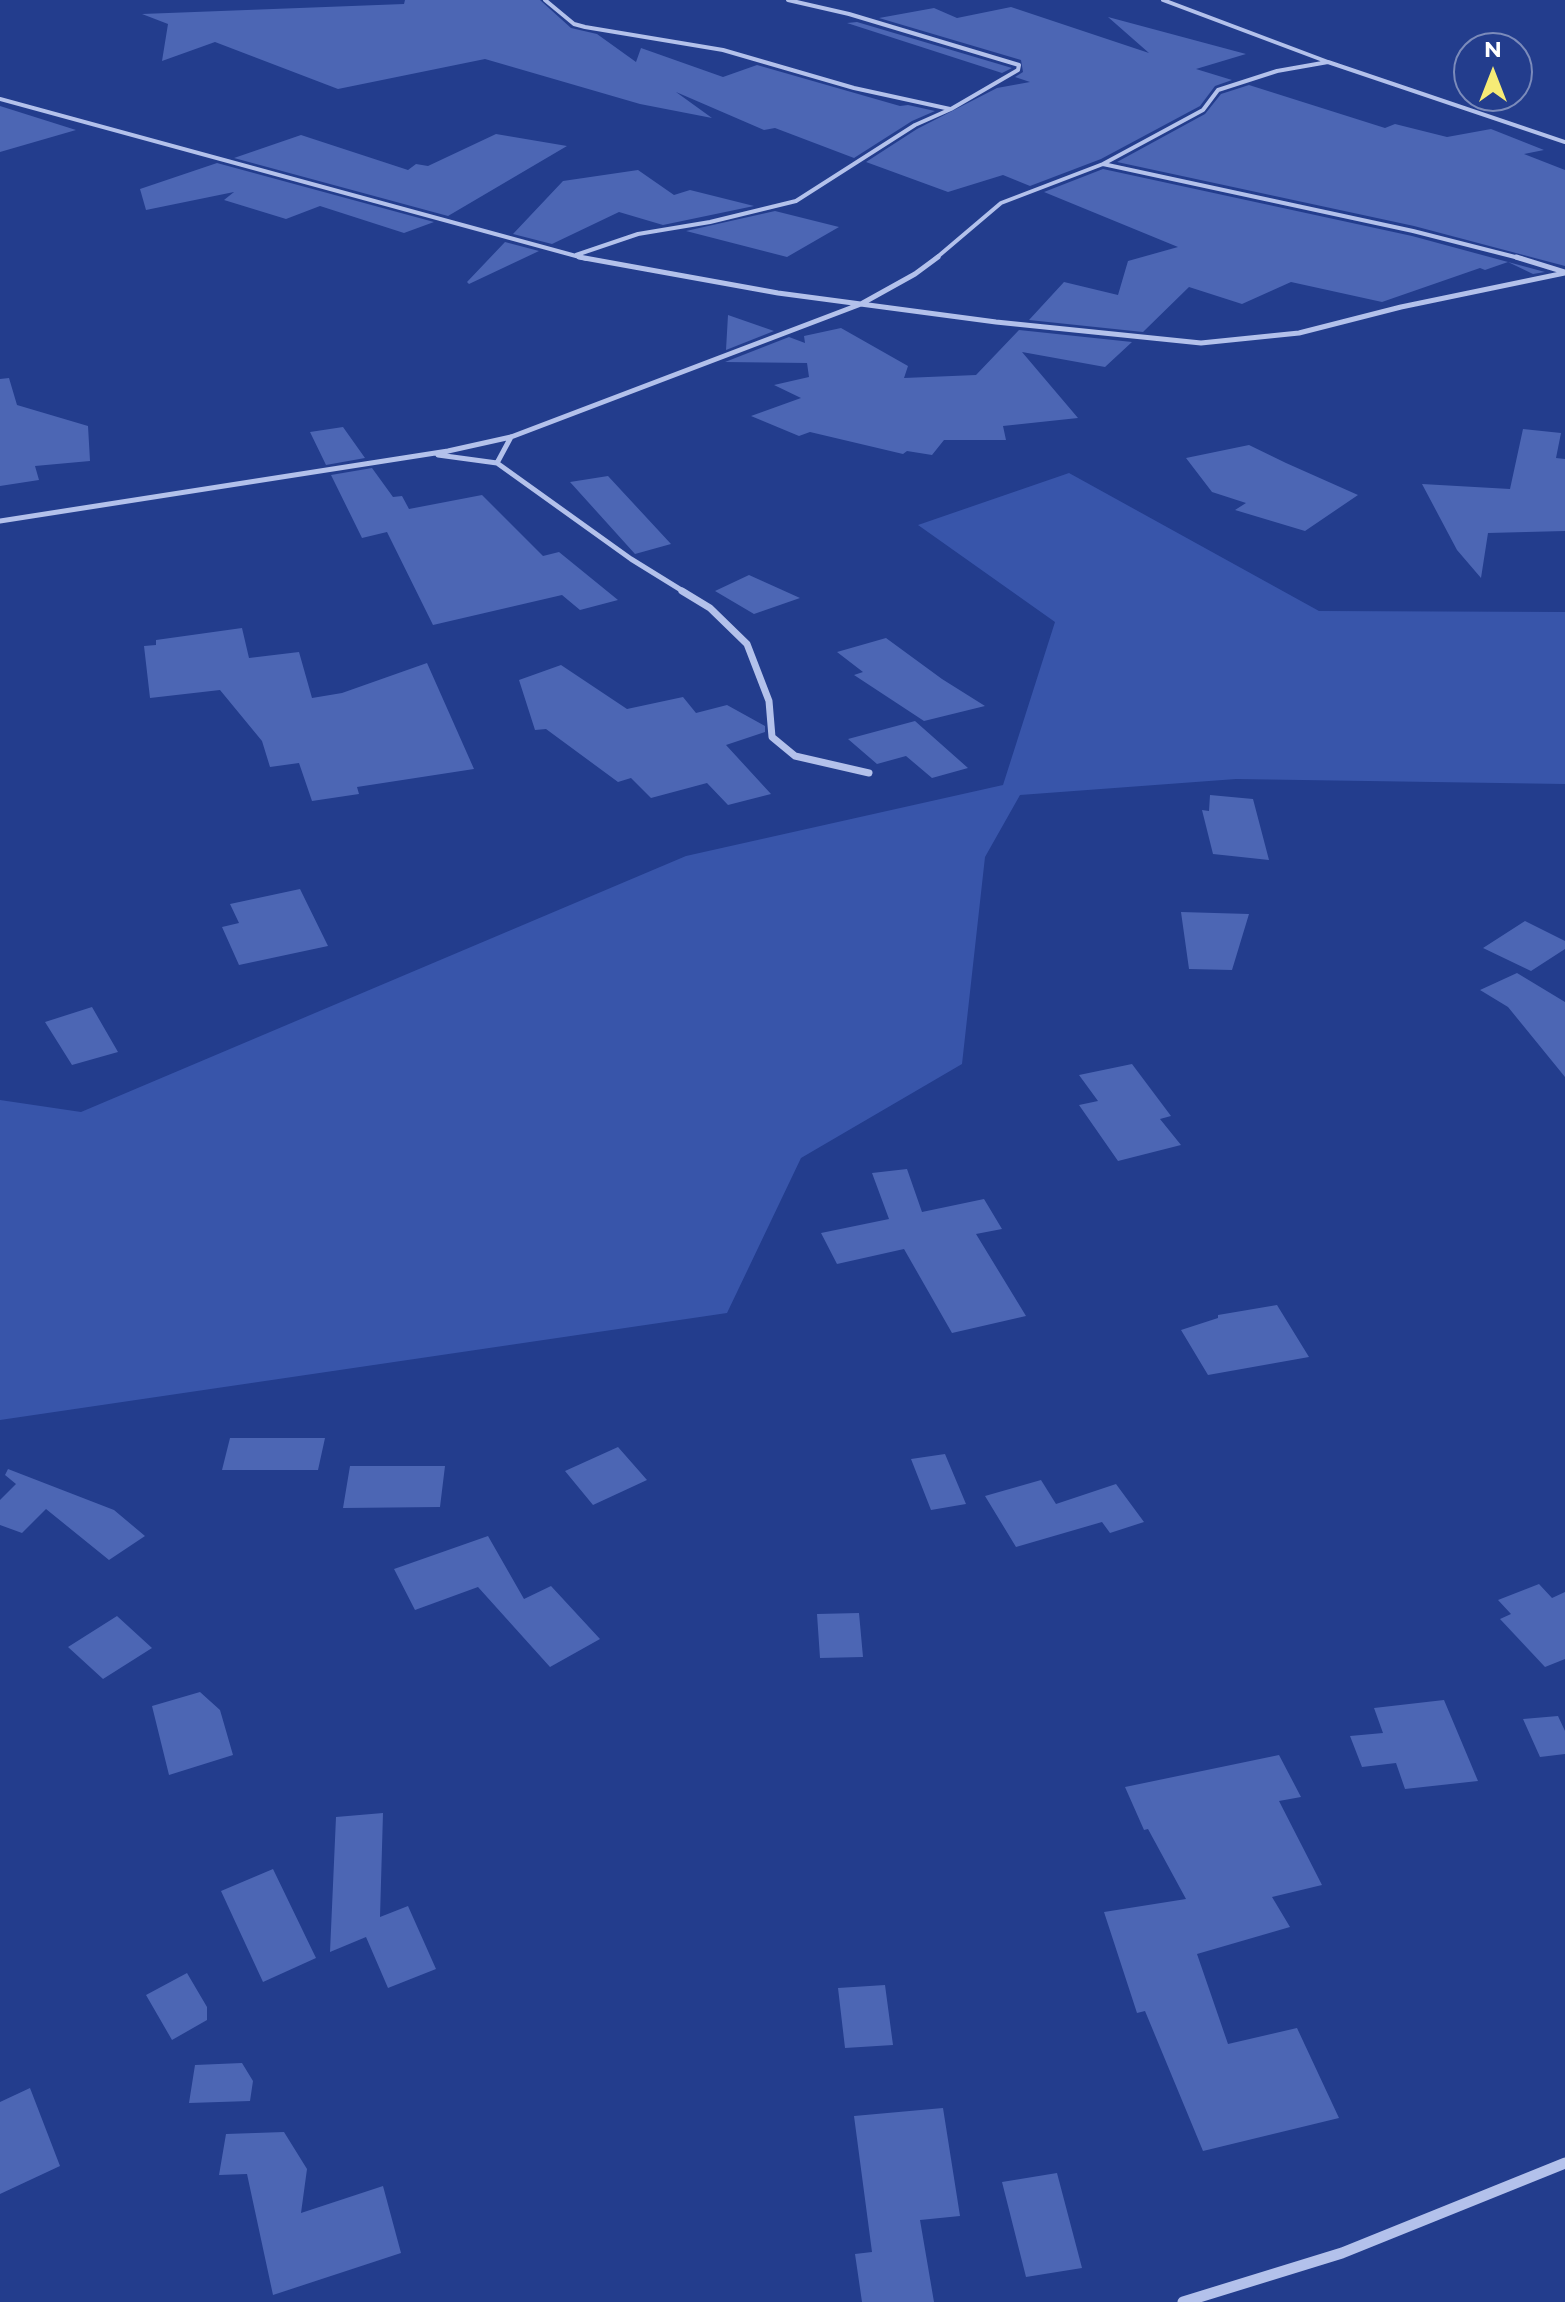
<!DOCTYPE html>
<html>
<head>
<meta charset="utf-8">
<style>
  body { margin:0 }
  #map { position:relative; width:1565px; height:2302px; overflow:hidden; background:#233d8d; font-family:Montserrat,sans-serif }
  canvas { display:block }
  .north { position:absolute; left:1453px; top:32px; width:80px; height:80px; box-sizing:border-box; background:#233d8d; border:2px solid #7b8bbb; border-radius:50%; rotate:0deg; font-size:22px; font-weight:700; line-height:32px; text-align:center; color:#fff }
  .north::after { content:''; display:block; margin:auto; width:28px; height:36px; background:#f6eb76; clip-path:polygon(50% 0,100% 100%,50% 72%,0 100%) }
</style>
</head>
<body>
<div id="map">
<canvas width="1565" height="2302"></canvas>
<div class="north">N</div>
</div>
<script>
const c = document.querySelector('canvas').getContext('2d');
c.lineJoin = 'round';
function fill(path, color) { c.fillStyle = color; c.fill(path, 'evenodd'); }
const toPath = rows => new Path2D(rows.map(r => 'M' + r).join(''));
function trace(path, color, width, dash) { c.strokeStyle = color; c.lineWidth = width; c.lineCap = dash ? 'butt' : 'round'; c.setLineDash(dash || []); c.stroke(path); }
const green = toPath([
  [1069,473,1319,611,1565,612,1565,784,1236,779,1020,795,985,857,962,1064,801,1158,727,1313,0,1420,0,1100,81,1112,686,856,1003,785,1055,622,918,525]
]);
const building = toPath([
  [405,0,540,0,571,28,597,34,636,62,641,48,723,77,757,65,900,106,908,105,935,111,912,121,854,158,775,128,764,130,676,92,712,118,640,104,485,59,338,89,215,42,162,61,168,24,142,14,404,4],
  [1011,7,1149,53,1108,17,1246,54,1196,69,1232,80,1215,86,1200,106,1101,159,1030,186,1003,175,948,192,866,162,917,129,997,88,1030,82,1015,77,1023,72,1021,60,879,18,934,8,957,18],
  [857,22,1012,68,1002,73,847,23],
  [1249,85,1385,128,1395,124,1447,137,1491,129,1544,150,1524,154,1565,170,1565,266,1414,226,1117,162,1205,114,1221,94],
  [0,106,76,130,0,152],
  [496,134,567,146,448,216,234,158,301,135,408,170,416,164,428,166],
  [217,163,434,222,404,233,320,206,286,219,224,200,234,192,146,210,140,189],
  [1103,169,1412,236,1545,272,1533,274,1508,262,1485,270,1480,268,1382,302,1291,282,1242,304,1189,287,1143,332,1029,320,1064,282,1118,295,1128,261,1178,247,1044,192],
  [638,170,674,195,690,190,754,206,663,225,619,212,552,244,513,234,563,181],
  [775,211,839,227,787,257,686,231],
  [505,242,539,251,469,284,467,282],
  [728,315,774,331,726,350],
  [841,328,908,366,904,378,976,375,1019,330,1132,342,1105,367,1022,352,1078,418,1003,426,1006,440,944,440,932,455,907,451,903,454,810,432,799,436,751,416,801,398,774,385,809,377,807,363,725,362,789,337,805,343,804,336],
  [9,378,17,405,88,426,90,461,35,466,39,480,0,486,0,379],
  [343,427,365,458,326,465,310,432],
  [1523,429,1561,433,1556,458,1565,459,1565,531,1488,533,1481,578,1457,550,1422,484,1510,489],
  [1249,445,1286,463,1358,495,1305,531,1235,510,1246,503,1212,492,1186,458],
  [372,468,393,497,402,496,409,509,482,495,543,556,559,552,618,600,580,610,562,595,433,625,387,532,362,538,331,475],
  [608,476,671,544,635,554,570,482],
  [749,575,800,598,754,614,715,591],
  [242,628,249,658,299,652,312,698,342,693,427,663,474,769,357,787,359,794,312,801,299,763,270,767,262,741,220,690,150,698,144,646,156,645,156,640],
  [886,638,942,679,985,706,924,721,854,675,863,672,837,652],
  [561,665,627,709,683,697,696,713,727,705,765,726,765,732,726,745,771,794,728,805,707,783,651,798,631,778,618,782,546,729,535,730,519,680],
  [915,721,968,768,932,778,906,756,877,764,848,739],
  [1210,795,1253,799,1269,860,1213,854,1202,810,1209,811],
  [300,889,328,946,239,965,222,927,239,923,230,904],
  [1181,912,1249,914,1232,970,1189,969],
  [1525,921,1565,941,1565,949,1531,971,1483,948],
  [1517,973,1565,1002,1565,1077,1508,1007,1480,990],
  [92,1007,118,1052,72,1065,45,1022],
  [1132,1064,1171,1116,1160,1119,1181,1145,1118,1161,1079,1105,1098,1101,1079,1075],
  [907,1169,922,1212,984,1199,1002,1229,976,1234,1026,1316,952,1333,904,1249,837,1264,821,1233,889,1219,872,1173],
  [1277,1305,1309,1357,1208,1375,1181,1330,1218,1318,1218,1315],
  [230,1438,325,1438,318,1470,222,1470],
  [618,1447,647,1480,593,1505,565,1471],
  [945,1454,966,1504,931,1510,911,1459],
  [350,1466,445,1466,440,1507,343,1508],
  [8,1469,114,1510,145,1536,109,1560,46,1509,22,1533,0,1525,0,1500,16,1484,5,1475],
  [1041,1480,1056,1504,1116,1484,1144,1522,1110,1533,1102,1522,1016,1547,985,1496],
  [488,1536,524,1599,551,1586,600,1639,550,1667,478,1587,415,1610,394,1569],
  [1539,1584,1552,1598,1565,1592,1565,1659,1545,1667,1500,1619,1511,1614,1498,1600],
  [859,1613,863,1657,820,1658,817,1614],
  [117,1616,152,1648,103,1679,68,1647],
  [200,1692,220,1710,233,1755,169,1775,152,1706],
  [1444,1700,1478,1781,1405,1789,1396,1763,1362,1767,1350,1736,1383,1733,1374,1708],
  [1558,1716,1565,1731,1565,1754,1540,1757,1523,1719],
  [1279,1755,1301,1797,1279,1801,1322,1885,1272,1897,1290,1927,1197,1954,1228,2044,1297,2028,1339,2118,1203,2151,1145,2011,1137,2013,1104,1912,1186,1899,1148,1829,1144,1830,1125,1787],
  [383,1813,380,1917,408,1906,436,1969,388,1988,366,1937,330,1952,336,1817],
  [273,1869,316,1958,263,1982,221,1891],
  [187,1973,207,2007,207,2020,172,2040,146,1995],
  [885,1985,893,2045,845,2048,838,1988],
  [242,2063,253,2081,250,2101,189,2103,195,2065],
  [30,2088,60,2166,0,2194,0,2102],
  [943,2108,960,2216,920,2220,934,2302,862,2302,855,2254,872,2252,854,2116],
  [284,2132,307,2169,301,2213,383,2186,401,2253,273,2295,247,2174,219,2175,226,2134],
  [1057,2173,1082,2268,1026,2277,1002,2182]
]);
const streetFar3 = toPath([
  [545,0,574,24,585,27,723,50,854,88,950,109],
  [1163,0,1328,62,1565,142],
  [0,99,587,259],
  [1103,164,1413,231,1523,259],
  [576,255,638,234,710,222,796,201,915,125,951,109,1018,70,1019,65,849,14,788,0],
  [935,259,1001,203,1103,164,1203,110,1218,90,1277,71,1328,62]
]);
const streetFar2 = toPath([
  [579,257,778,293,996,322,1201,343,1299,333,1401,307,1565,273],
  [1516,257,1565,272],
  [438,455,497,463,631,559,686,593],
  [497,463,511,437],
  [0,521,448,451,511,437,861,304,915,274,938,257]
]);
const streetFar1 = toPath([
  [682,591,710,608,747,644,769,701,772,737,795,756,869,773]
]);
const street = toPath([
  [1183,2302,1342,2253,1565,2163]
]);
fill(green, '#3855aa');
fill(building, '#4c66b4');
trace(streetFar3, '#b3c1eb', 4);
trace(streetFar2, '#b3c1eb', 5);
trace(streetFar1, '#b3c1eb', 7);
trace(street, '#b3c1eb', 11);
</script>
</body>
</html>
